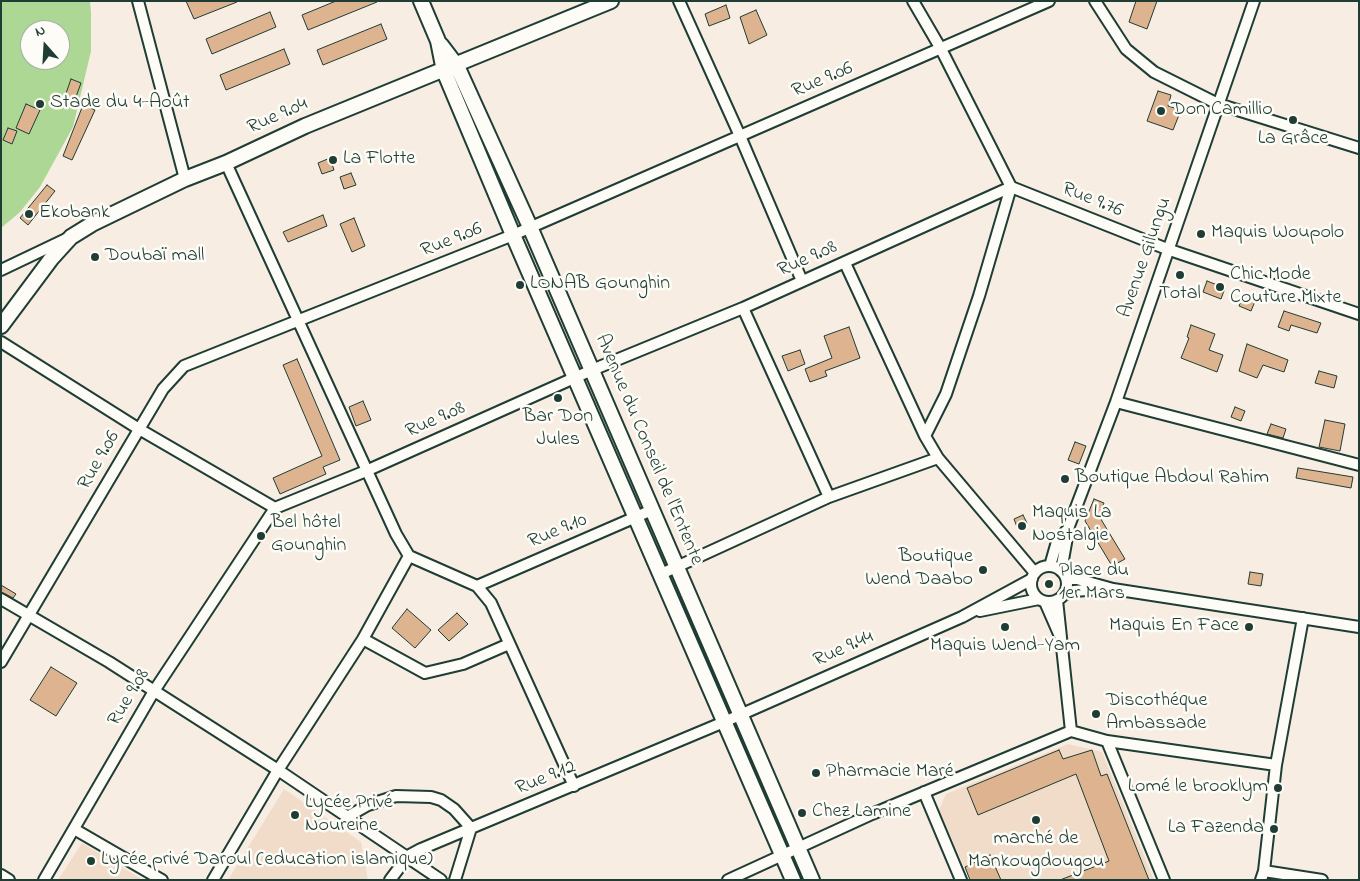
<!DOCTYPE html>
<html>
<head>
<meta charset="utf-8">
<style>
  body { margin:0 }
  #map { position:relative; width:1360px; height:881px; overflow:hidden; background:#f7ede2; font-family:"Indie Flower",sans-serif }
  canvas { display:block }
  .frame { position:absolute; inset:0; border:2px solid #1f3d34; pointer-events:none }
  .north { position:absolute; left:20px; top:20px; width:50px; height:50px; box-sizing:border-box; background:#fdfcf7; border:1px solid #a4b0a9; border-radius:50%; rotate:341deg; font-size:14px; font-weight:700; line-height:20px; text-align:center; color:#1f3d34 }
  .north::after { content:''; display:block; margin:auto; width:18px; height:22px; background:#1f3d34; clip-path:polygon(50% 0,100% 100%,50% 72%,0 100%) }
</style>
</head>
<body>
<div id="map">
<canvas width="1360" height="881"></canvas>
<div class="frame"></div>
<div class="north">N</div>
</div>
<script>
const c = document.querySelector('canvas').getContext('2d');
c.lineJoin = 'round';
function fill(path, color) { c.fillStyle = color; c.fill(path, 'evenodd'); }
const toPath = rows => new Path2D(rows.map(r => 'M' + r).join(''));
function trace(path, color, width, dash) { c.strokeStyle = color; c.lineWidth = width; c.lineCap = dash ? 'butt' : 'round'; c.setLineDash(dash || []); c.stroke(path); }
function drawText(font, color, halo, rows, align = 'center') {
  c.font = font + ' "Indie Flower",sans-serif'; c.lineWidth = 5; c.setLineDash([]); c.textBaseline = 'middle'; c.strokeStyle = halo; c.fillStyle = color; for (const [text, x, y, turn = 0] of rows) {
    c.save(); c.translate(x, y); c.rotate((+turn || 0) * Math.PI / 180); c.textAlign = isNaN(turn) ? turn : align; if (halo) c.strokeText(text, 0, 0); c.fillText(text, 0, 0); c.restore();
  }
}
const built = toPath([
  [1068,744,1102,752,1154,880,970,880,939,810,946,794],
  [284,789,361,842,368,880,228,880],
  [82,843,143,880,58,880]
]);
const green = toPath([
  [1,1,90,1,91,13,91,51,73,127,40,187,20,212,1,228],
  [30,30,60,30,60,60,30,60]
]);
const building = toPath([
  [186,1,237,1,237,2,194,19,186,1],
  [336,1,377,1,377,2,308,30,302,15,336,1],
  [1136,1,1157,1,1147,29,1129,22,1136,1],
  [726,5,730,18,709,26,705,14,726,5],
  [756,10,767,35,749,44,740,17,756,10],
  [270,12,276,27,212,54,206,39,270,12],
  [381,24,387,39,323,65,317,50,381,24],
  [284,49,290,64,226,90,220,75,284,49],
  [71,79,81,83,72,108,62,105,71,79],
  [1158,91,1171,95,1168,106,1181,110,1173,130,1147,121,1158,91],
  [26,104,40,110,29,134,16,128,26,104],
  [83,105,95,110,72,160,63,156,83,105],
  [8,128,17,131,12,144,3,140,8,128],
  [330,158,334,170,322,174,318,163,330,158],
  [351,173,356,185,344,189,340,177,351,173],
  [47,185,55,191,28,225,20,218,47,185],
  [323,215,327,226,288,242,283,232,323,215],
  [354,218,365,246,352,252,340,224,354,218],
  [1207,281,1225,288,1221,299,1203,292,1207,281],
  [1244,294,1256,299,1251,311,1239,306,1244,294],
  [1284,311,1321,323,1317,333,1291,325,1289,331,1278,327,1284,311],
  [1191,325,1215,334,1209,350,1223,355,1217,372,1181,358,1189,338,1187,337,1191,325],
  [849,327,860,358,825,371,827,376,810,382,805,369,832,358,824,336,849,327],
  [1247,344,1288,360,1284,372,1263,365,1257,378,1239,371,1247,344],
  [800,350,805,364,788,371,782,356,800,350],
  [297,359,340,460,323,467,326,474,280,494,273,478,322,456,283,365,297,359],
  [1319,371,1337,376,1334,388,1315,383,1319,371],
  [363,401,371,420,356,426,349,407,363,401],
  [1235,407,1245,411,1241,421,1231,417,1235,407],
  [1325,420,1345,424,1340,451,1319,447,1325,420],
  [1271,424,1286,429,1283,438,1267,434,1271,424],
  [1075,442,1086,446,1079,464,1068,460,1075,442],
  [1298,468,1353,477,1351,488,1296,478,1298,468],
  [1094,499,1104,503,1099,516,1125,559,1112,566,1085,521,1094,499],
  [1023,515,1027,523,1017,527,1014,519,1023,515],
  [1250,572,1263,574,1261,586,1248,584,1250,572],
  [1,585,16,594,13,598,1,592,1,585],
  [407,609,431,630,415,648,392,628,407,609],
  [457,613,468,624,449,641,438,630,457,613],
  [51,667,77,683,56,716,30,700,51,667],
  [1059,750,1063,759,1092,750,1101,776,1107,774,1149,880,1060,880,1109,861,1076,774,978,815,967,788,1059,750],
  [990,855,1001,880,970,880,965,867,990,855]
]);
const street = toPath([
  [138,1,185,179],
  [679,1,740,136,802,281],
  [913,1,941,49,1011,187,1167,249,1359,314],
  [1095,1,1126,49,1154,72,1218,104,1359,148],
  [226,163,396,534,409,556,477,586,491,603,574,786],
  [845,263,925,436,938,458,1035,573],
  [1,270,66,239],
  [743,308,829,497],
  [1,342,139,429,275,508],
  [1116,402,1359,465],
  [925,436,946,394,979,296,1011,187],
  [1050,566,1056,545,1066,531],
  '1031 584a18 18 0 1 1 36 0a18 18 0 1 1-36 0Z',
  [1061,571,1069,526,1116,402,1254,1],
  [661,574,829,497,938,458],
  [1067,579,1077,579,1113,589,1359,627],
  [477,586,652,510],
  [1065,594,1074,591,1100,589],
  [1,599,109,662,278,770,441,880],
  [1057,600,1071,731],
  [1045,602,1059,634],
  [980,611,1039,599],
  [363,639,425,673,463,664,509,644],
  [1,662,163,389,184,366,513,235,1049,1],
  [1107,741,1164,880],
  [924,792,961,880],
  [347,817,368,805,396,796,431,797,441,800,454,809,471,828,455,880],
  [74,829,162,880],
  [1264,871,1322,880],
  [1,875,9,880],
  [44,880,154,691,275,508,366,471,592,370,743,308,1011,187],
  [213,880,278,770,363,639,409,556],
  [390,880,408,856,421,849,724,722,962,617,1032,579],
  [728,880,872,814,1071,731,1107,741,1276,765],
  [1261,880,1264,871,1276,765,1303,618]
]);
const secondary = toPath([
  [421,1,438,41,444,71,513,235,793,880],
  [441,45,457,66,530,227,812,880],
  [1,326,51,259,71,237,92,224,185,179,226,163,305,126,611,1]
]);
const markers = [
  [40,104,5,"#1f3d34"],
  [1161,111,5,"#1f3d34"],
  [1293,120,5,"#1f3d34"],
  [333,160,5,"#1f3d34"],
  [29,214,5,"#1f3d34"],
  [1201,234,5,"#1f3d34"],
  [95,257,5,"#1f3d34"],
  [1180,275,5,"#1f3d34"],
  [520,285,5,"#1f3d34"],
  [1220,287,5,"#1f3d34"],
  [558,398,5,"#1f3d34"],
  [1065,479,5,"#1f3d34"],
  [1022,526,5,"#1f3d34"],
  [261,536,5,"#1f3d34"],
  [983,570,5,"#1f3d34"],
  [1049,584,5,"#1f3d34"],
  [1005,627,5,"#1f3d34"],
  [1249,627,5,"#1f3d34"],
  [1096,714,5,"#1f3d34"],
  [816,773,5,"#1f3d34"],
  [1278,788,5,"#1f3d34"],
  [802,813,5,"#1f3d34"],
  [295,815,5,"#1f3d34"],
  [1036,820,5,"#1f3d34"],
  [1274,829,5,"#1f3d34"],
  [91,861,5,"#1f3d34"]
];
const streetNames = [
  ["Rue 9.06",823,81,-23],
  ["Rue 9.04",278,117,-24],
  ["Rue 9.76",1092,201,22],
  ["Rue 9.06",452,241,-22],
  ["Avenue Gilungu",1146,258,-71],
  ["Rue 9.08",808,260,-24],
  ["Rue 9.08",436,421,-24],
  ["Avenue du Conseil de l'Entente",648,450,67],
  ["Rue 9.06",100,461,-60],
  ["Rue 9.10",558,532,-23],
  ["Rue 9.44",844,650,-24],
  ["Rue 9.08",130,698,-59],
  ["Rue 9.12",546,779,-22]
];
const poiNames = [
  ["Stade du 4-Août",50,104],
  ["Don Camillio",1171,111],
  ["La Grâce",1293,140,"center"],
  ["La Flotte",343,160],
  ["Ekobank",39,214],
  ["Maquis Woupolo",1211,234],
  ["Doubaï mall",105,257],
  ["Chic Mode",1230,276],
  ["Couture Mixte",1230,299],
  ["LONAB Gounghin",530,285],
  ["Total",1180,295,"center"],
  ["Bar Don",558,418,"center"],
  ["Jules",558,441,"center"],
  ["Boutique Abdoul Rahim",1075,479],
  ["Maquis La",1032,514],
  ["Nostalgie",1032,537],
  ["Bel hôtel",271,524],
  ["Gounghin",271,547],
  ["Boutique",973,558,"right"],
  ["Wend Daabo",973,581,"right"],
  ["Place du",1059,572],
  ["1er Mars",1059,595],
  ["Maquis En Face",1239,627,"right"],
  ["Maquis Wend-Yam",1005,647,"center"],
  ["Discothéque",1106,702],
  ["Ambassade",1106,725],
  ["Pharmacie Maré",826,773],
  ["Lomé le brooklym",1268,788,"right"],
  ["Lycée Privé",305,804],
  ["Noureine",305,827],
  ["Chez Lamine",812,813],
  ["La Fazenda",1264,829,"right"],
  ["marché de",1036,840,"center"],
  ["Mankougdougou",1036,863,"center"],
  ["Lycée privé Daroul (education islamique)",101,861]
];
fill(built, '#f0dcc9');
fill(green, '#add794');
fill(building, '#deb38f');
trace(building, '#1f3d34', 1);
trace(street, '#1f3d34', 14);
trace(secondary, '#1f3d34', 18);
trace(street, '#fdfcf7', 10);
trace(secondary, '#fdfcf7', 14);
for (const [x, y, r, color] of markers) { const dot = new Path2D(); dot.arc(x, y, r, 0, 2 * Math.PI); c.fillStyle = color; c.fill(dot); trace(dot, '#fdfcf7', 2); }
drawText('20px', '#1f3d34', '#fdfcf7', streetNames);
drawText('20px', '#1f3d34', '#fdfcf7', poiNames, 'left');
</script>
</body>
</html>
